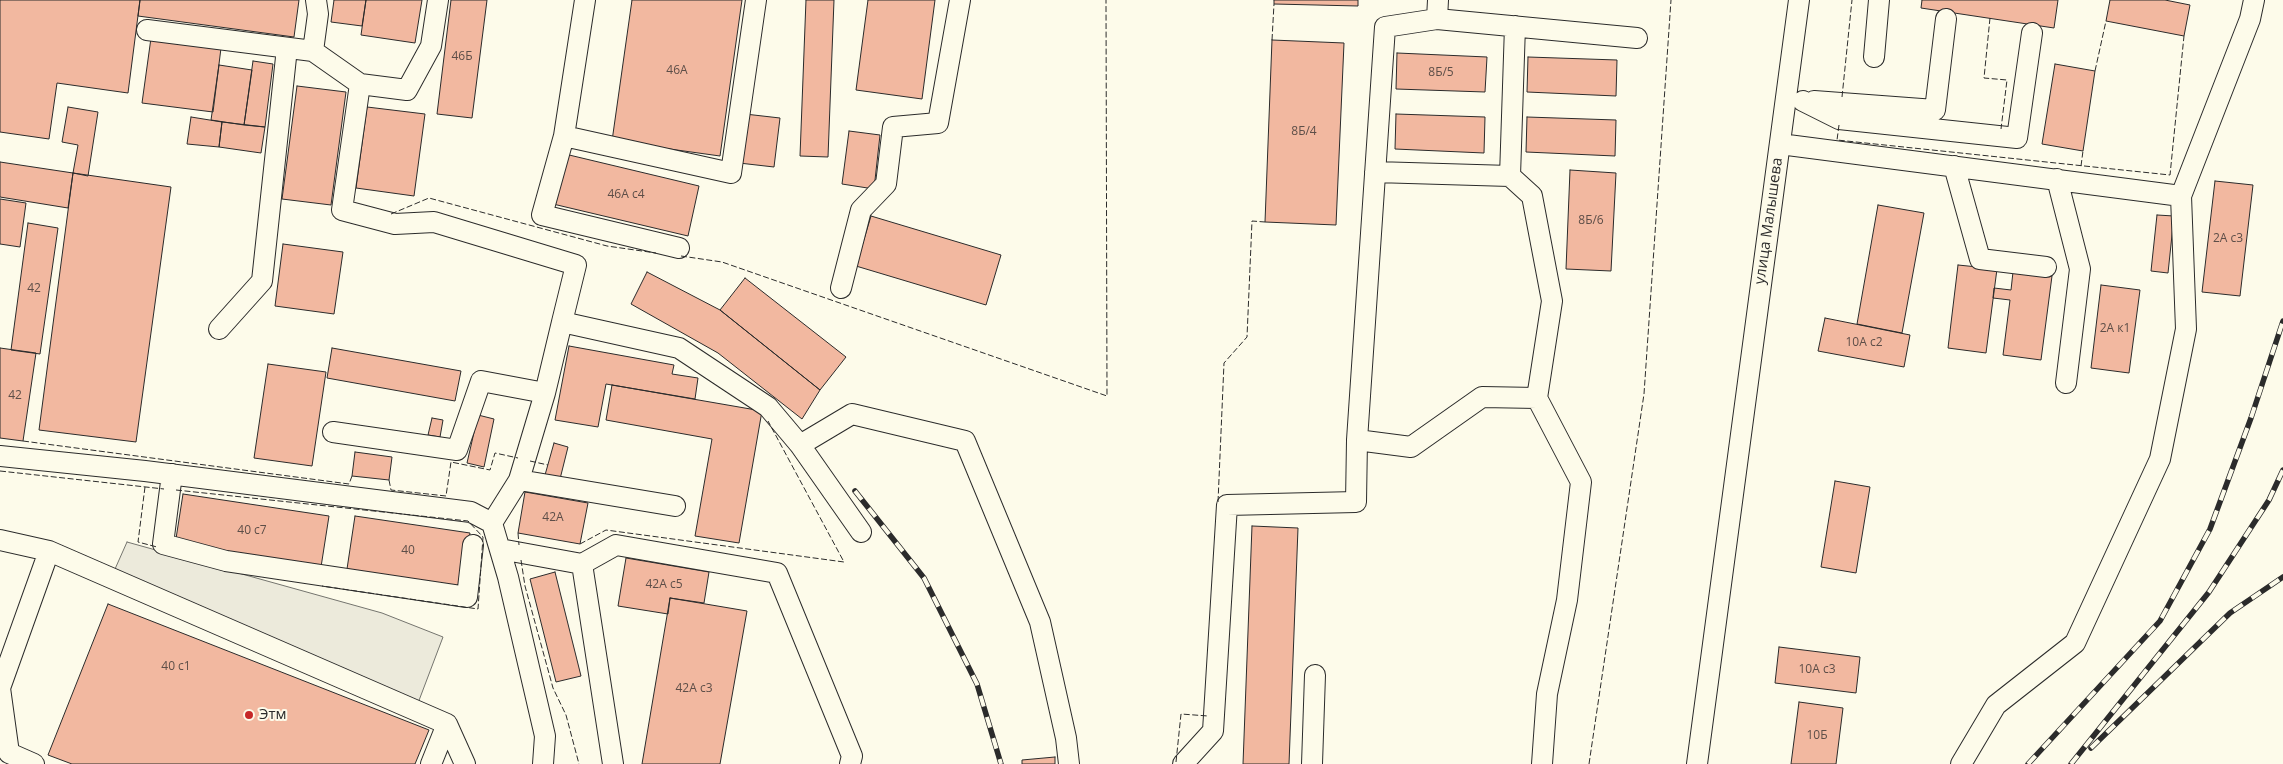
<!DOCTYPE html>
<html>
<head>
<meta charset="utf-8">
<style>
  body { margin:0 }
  canvas { display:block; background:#fdfbea }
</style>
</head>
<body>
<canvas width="2283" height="764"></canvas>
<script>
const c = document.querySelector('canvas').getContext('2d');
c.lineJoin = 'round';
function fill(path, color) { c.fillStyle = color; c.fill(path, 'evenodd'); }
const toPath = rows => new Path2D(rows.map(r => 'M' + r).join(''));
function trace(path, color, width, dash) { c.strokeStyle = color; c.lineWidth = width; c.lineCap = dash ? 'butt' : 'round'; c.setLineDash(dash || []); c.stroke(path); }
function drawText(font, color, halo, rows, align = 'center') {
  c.font = font + ' "Open Sans",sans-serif'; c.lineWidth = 4; c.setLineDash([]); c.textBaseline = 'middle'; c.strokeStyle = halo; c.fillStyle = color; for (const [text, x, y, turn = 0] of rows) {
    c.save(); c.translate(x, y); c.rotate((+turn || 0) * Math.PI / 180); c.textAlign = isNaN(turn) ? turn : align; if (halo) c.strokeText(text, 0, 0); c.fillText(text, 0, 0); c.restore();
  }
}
const parking = toPath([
  [127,542,382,613,443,637,415,711,111,578,127,542]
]);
const building = toPath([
  [0,0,140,0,128,93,57,83,49,139,0,132,0,0],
  [140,0,299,0,294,37,138,16,140,0],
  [334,0,366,0,362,26,331,22,334,0],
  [366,0,422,0,415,43,361,35,366,0],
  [451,0,487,0,472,118,437,114,451,0],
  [632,0,742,0,720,156,612,141,632,0],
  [806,0,834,0,828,157,800,156,806,0],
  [868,0,935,0,922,99,856,90,868,0],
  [1274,0,1358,0,1358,6,1274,4,1274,0],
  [1922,0,2058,0,2054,28,1921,8,1922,0],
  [2110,0,2165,0,2190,5,2184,36,2106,21,2110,0],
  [151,38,221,48,213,112,142,103,151,38],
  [1272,40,1344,43,1336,225,1265,222,1272,40],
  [1397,53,1487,57,1485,92,1396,89,1397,53],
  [1528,57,1617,60,1616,96,1527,92,1528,57],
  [253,61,273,64,265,127,244,125,253,61],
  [2055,64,2095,71,2083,151,2042,144,2055,64],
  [219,65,252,70,244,125,211,120,219,65],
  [297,86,346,92,331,205,282,199,297,86],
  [68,107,98,112,88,176,73,173,78,145,62,142,68,107],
  [367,107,425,114,414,196,356,188,367,107],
  [745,114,780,118,774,167,739,163,745,114],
  [1396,114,1485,117,1484,153,1395,149,1396,114],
  [191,117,222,122,219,147,187,144,191,117],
  [1527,117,1616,120,1615,156,1526,152,1527,117],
  [222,122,265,127,261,153,219,147,222,122],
  [849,131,880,135,874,189,842,184,849,131],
  [565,154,699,186,688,236,553,204,565,154],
  [0,162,73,173,68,208,0,197,0,162],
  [1570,170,1616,173,1611,271,1566,269,1570,170],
  [73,173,171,187,136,442,39,430,73,173],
  [2215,181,2253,185,2240,296,2202,292,2215,181],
  [0,199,26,203,20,247,0,244,0,199],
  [1878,205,1924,213,1902,333,1857,324,1878,205],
  [2157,215,2174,216,2168,273,2151,271,2157,215],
  [871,216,1001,255,986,305,856,266,871,216],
  [28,223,58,228,40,354,11,350,28,223],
  [283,244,343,252,334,314,275,306,283,244],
  [1958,265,1997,269,1986,353,1948,348,1958,265],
  [647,272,720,310,820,390,802,419,718,353,631,304,647,272],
  [2013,272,2052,276,2041,360,2003,355,2010,300,1993,298,1994,288,2011,290,2013,272],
  [745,278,846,357,820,390,720,310,745,278],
  [2101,285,2140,290,2129,373,2091,368,2101,285],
  [1825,318,1910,335,1904,367,1818,351,1825,318],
  [569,346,674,365,672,374,698,378,695,399,606,384,598,427,555,420,569,346],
  [0,348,36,353,23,441,0,438,0,348],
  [332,348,461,371,455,401,327,378,332,348],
  [268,364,326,372,312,466,254,458,268,364],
  [612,385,762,411,739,543,695,536,712,439,606,420,612,385],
  [478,415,494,419,484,467,467,463,478,415],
  [432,418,443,420,440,437,428,435,432,418],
  [554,443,568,447,560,479,545,475,554,443],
  [355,452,392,457,389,480,352,476,355,452],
  [1835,481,1870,487,1856,573,1821,567,1835,481],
  [525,492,588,503,580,544,518,533,525,492],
  [183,494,329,516,321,567,175,545,183,494],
  [355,516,470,533,462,587,347,569,355,516],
  [1252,526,1298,528,1289,764,1243,764,1252,526],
  [626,558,709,572,704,603,670,598,668,614,618,606,626,558],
  [555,572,581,676,556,682,530,579,555,572],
  [670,598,747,611,720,764,642,764,670,598],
  [108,604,429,730,415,764,72,764,48,755,108,604],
  [1779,647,1860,657,1856,693,1775,683,1779,647],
  [1799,702,1843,708,1836,764,1791,764,1799,702],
  [1055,757,1055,764,1022,764,1022,760,1055,757]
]);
const minor = toPath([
  [438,0,431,46,407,90,360,84,342,210,395,224,434,222,576,265,562,322],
  [585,0,564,136,542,215,679,248],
  [1438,0,1437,19,1637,38],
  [1437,19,1385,27,1357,440,1411,447,1482,397,1537,398,1581,482,1567,600,1547,694,1542,764],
  [147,30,313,51,318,14,316,0],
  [313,51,360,84],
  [1874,57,1879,0],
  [1803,101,1839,119,2017,138,2032,33],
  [1814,101,1935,110,1946,19],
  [564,136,731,173,756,0],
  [1780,144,2181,196,2186,329,2160,459,2075,643,1996,705,1961,764],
  [1954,166,1980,259,2046,267],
  [1375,172,1510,176,1515,26],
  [1510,176,1532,196,1552,301,1537,398],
  [2057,179,2080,269,2066,383],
  [2181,196,2250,19,2254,0],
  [841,288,861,210,886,184,893,127,938,123,960,0],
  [219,329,262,281,287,48],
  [333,432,457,450,481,381,545,393,562,322,679,348,768,407,800,445,861,532],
  [800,445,852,414,965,441,1040,622,1066,738,1069,764],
  [0,456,145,471,471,512,492,523,508,577,545,736,543,764],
  [172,474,163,544,226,561,467,597,473,545],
  [519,480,545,393],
  [492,523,519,480,675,506],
  [0,540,49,551,447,724,465,764],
  [500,549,582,564,616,545,777,573,852,756,850,764],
  [582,564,613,764],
  [34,764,9,753,0,688,49,551],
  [431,764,447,724],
  [1183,764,1213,731,1227,505,1356,502,1357,440],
  [1312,764,1315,675],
  [1697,764,1799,0]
]);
const rail = toPath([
  [855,491,924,578,977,684,1001,764],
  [2091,748,2230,613,2283,577],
  [2028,764,2160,621,2210,529,2251,418,2283,321],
  [2071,764,2209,592,2269,500,2283,470]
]);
const fence = toPath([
  [1990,18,1984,78,2007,80,2001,129],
  [1272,40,1274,4],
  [2095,71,2106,21],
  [1842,97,1852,0],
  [1839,125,1837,140,2170,175,2184,36],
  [2081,166,2083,151],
  [391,214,429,198,607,246,656,253],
  [681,256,722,262,1107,396,1106,0],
  [23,441,349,484,352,476],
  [530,461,548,465],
  [0,471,164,489],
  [389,480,391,490,446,496,451,462,490,470,495,453,518,458],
  [145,487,138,542,157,547],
  [176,490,468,521,483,537,478,609,322,586],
  [1218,502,1224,363,1247,337,1252,221,1265,222],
  [518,533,519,545],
  [580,544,606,530,844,562,768,421],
  [521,560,525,586,553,688,566,715,579,764],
  [1176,762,1181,714,1208,716],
  [1589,764,1644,394,1671,0]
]);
const markers = [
  [249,715,5,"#c62828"]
];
const numberNames = [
  ["46Б",462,57],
  ["46А",677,71],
  ["8Б/5",1441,73],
  ["8Б/4",1304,132],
  ["46А с4",626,195],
  ["8Б/6",1591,221],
  ["2А с3",2228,239],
  ["42",34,289],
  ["2А к1",2115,329],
  ["10А с2",1864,343],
  ["42",15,396],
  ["42А",553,518],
  ["40 с7",252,531],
  ["40",408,551],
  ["42А с5",664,585],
  ["40 с1",176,667],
  ["10А с3",1817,670],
  ["42А с3",694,689],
  ["10Б",1817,736]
];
const streetNames = [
  ["улица Малышева",1769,221,-82]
];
const poiNames = [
  ["Этм",259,715]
];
fill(parking, '#eceadb');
trace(parking, '#74746e', 1);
fill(building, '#f2b8a0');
trace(building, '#2b2b2b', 1);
trace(minor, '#2b2b2b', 22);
trace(minor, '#fdfbea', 20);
trace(rail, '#2b2b2b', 5.5);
trace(rail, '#fdfbea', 4, [11]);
trace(fence, '#2b2b2b', 1, [6, 2.5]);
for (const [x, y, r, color] of markers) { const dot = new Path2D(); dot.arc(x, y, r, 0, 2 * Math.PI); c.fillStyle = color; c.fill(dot); trace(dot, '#fdfbea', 2); }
drawText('12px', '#5d4e48', null, numberNames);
drawText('15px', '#2b2b2b', '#fdfbea', streetNames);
drawText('15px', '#2b2b2b', '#fdfbea', poiNames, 'left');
</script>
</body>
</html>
